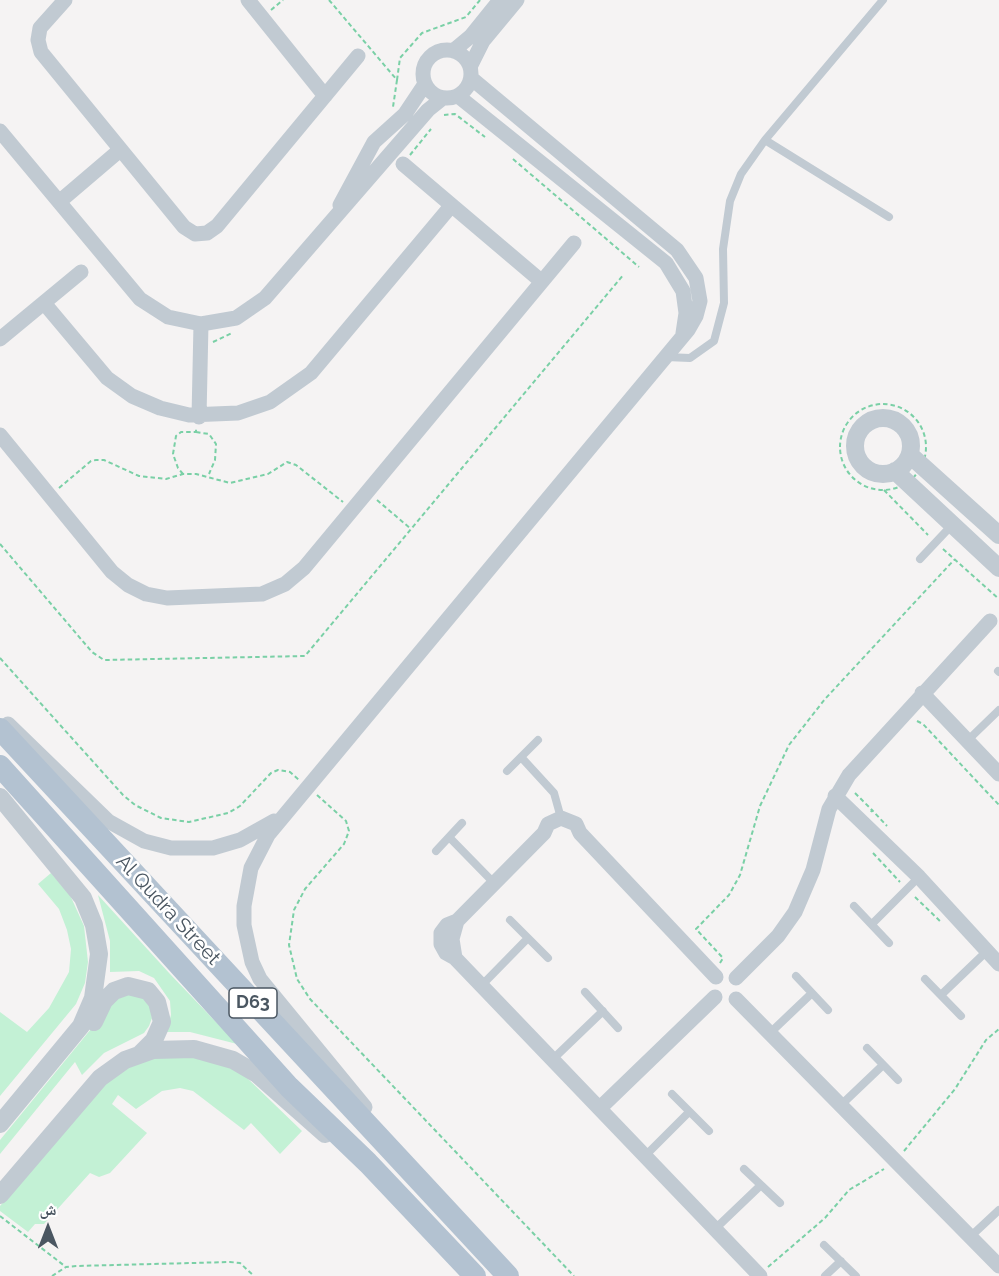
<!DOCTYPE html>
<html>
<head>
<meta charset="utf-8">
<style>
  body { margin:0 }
  #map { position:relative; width:999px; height:1276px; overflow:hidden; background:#f5f3f3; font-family:Raleway,"Noto Naskh Arabic",sans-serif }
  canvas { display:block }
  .north { position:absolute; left:18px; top:1198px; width:60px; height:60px; -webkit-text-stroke:4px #fff; paint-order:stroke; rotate:0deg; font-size:16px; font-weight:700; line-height:24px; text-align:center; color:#4a5661 }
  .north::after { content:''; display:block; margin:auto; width:21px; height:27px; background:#4a5661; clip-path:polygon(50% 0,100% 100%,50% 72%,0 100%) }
</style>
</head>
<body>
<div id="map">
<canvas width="999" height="1276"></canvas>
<div class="north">ش</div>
</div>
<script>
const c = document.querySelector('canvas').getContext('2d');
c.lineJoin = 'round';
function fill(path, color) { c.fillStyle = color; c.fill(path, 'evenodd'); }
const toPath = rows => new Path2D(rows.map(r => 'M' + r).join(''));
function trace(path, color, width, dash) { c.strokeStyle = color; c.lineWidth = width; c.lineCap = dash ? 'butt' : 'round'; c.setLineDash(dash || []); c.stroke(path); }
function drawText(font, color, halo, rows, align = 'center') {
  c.font = font + ' Raleway,sans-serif'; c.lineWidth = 5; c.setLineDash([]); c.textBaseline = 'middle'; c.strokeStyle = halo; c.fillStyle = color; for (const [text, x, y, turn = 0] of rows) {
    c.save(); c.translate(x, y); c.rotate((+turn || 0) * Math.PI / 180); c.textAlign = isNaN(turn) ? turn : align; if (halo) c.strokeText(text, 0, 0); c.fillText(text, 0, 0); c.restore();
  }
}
const green = toPath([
  [51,873,70,895,84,926,88,962,85,983,76,1004,0,1096,0,1012,27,1032,49,1008,69,972,71,949,67,930,59,909,38,884],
  [98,895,170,974,237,1044,190,1032,166,1032,171,1015,170,1001,154,978,139,971,110,972,110,941],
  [123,990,149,999,152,1018,149,1026,144,1033,104,1053,82,1075,75,1062,0,1154,0,1140],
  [205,1056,243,1074,302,1131,280,1154,251,1123,244,1130,193,1091,180,1088,162,1091,136,1109,118,1095,112,1104,147,1133,110,1173,99,1177,90,1173,44,1224,35,1224,28,1232,0,1211,0,1206,104,1079,146,1058]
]);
const path = toPath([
  [329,0,397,80,393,107],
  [271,10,283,0],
  [397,80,400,58,422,33,466,17,480,0],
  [444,115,455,114,485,137],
  [410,155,431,129],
  [513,159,639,267],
  [213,342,232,333],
  '840 447a43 43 0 1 1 86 0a43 43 0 1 1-86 0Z',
  [196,432,209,434,216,444,215,460,209,474],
  [183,474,178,468,173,454,176,436,181,432,196,432,196,428],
  [59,488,91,461,96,460,104,460,139,476,166,479,183,474,196,474,230,483,268,474,287,462,296,465,343,502],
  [884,490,928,535],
  [377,500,411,529],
  [0,544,92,652,104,660,305,656,624,274],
  [943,549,999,599],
  [0,658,123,795,135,805,161,818,189,822,228,813,240,806,271,773,278,770,290,772,299,780],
  [917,721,923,724,999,805],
  [855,793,872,810],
  [317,795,346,821,349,831,344,844,305,889,294,910,289,945,297,979,310,999,574,1276],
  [871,812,872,810,887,826],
  [873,853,900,882],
  [915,897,941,922],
  [720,963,723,958,696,929,729,895,740,875,760,806,789,745,825,699,954,560],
  [904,1151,955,1089,986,1040,999,1029],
  [0,1216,66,1267],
  [768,1267,825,1218,849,1190,884,1169],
  [52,1276,66,1267,76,1266,230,1262,240,1263,254,1276]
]);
const service = toPath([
  [765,140,889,217],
  [666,357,690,358,714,341,724,303,723,249,730,201,741,174,765,140,883,0],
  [920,559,952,525],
  [998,671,999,672],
  [967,741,999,710],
  [521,757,554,793,561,818],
  [507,771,538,740],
  [449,837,494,883],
  [436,851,462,823],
  [854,906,889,943],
  [510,920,548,958],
  [872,924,919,877],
  [796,976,828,1010],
  [925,979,961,1016],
  [482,985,528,938],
  [585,992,618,1028],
  [941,995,987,951],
  [770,1033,812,993],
  [867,1048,898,1080],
  [553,1059,603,1011],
  [672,1094,709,1131],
  [841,1105,883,1065],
  [645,1156,689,1112],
  [744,1169,780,1203],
  [715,1229,761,1185],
  [970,1237,999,1210],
  [824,1245,856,1276],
  [825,1276,841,1261]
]);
const minor = toPath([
  [65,0,40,28,38,40,41,52,184,227,195,234,207,233,217,226,358,56],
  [248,0,325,96],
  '423 74a24 24 0 1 1 48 0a24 24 0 1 1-48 0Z',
  [453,51,471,36,500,0],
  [470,67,483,41,517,0],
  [458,96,666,263,683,291,686,313,683,333],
  [0,131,140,299,168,317,201,324,236,318,265,298,428,110,443,98],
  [403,164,541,281],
  [59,202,120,150],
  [340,205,374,142,405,114,425,84],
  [44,303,107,378,132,396,160,408,189,415,238,413,270,402,311,373,451,206],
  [0,339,81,272],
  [199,417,201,324],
  [0,435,112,572,128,585,146,594,167,598,262,594,285,584,304,568,574,243],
  [922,693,999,774],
  [8,724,108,821,144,841,171,848,213,848,240,840,274,821],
  [835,796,919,877,999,964],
  [457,921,447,925,441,933,441,944,446,953,455,958,760,1276],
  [455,958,452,939,457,921,544,833,548,824,561,818,576,824,580,833,716,977],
  [736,978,778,936,795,912,813,870,829,809,849,775,990,621],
  [736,999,999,1266],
  [365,1107,260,979,252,962,244,925,244,906,251,868,268,835,688,330,696,316,700,301,696,278,677,250,471,78],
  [600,1108,715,997]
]);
const tertiary = toPath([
  '855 446a28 28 0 1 1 56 0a28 28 0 1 1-56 0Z',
  [910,455,999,535],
  [895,471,999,568],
  [0,797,83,898,94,925,99,954,93,998,81,1026,0,1124],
  [94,1022,104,1001,114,991,128,986,148,991,157,1002,162,1022,154,1040,140,1054],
  [0,1195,100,1078,125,1060,153,1050,194,1049,233,1060,257,1074,325,1134]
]);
const primary = toPath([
  [0,729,508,1276],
  [0,766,289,1087,368,1163,475,1276]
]);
const shields = [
  [253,1003,48]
];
const shieldNames = [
  ["D63",253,1003]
];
const streetNames = [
  ["Al Qudra Street",168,910,47]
];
fill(green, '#c3f1d5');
trace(path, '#7ad0a6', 2, [4.5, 3]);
trace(service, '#c1cad2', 8);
trace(minor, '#c1cad2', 15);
trace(tertiary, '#c1cad2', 18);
trace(primary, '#b3c2d1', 22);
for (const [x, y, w] of shields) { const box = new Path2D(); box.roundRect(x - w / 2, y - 15, w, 30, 4.5); c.fillStyle = '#fff'; c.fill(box); trace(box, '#4a5661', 1.5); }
drawText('bold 18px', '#4a5661', null, shieldNames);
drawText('20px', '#4a5661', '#fff', streetNames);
</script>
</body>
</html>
